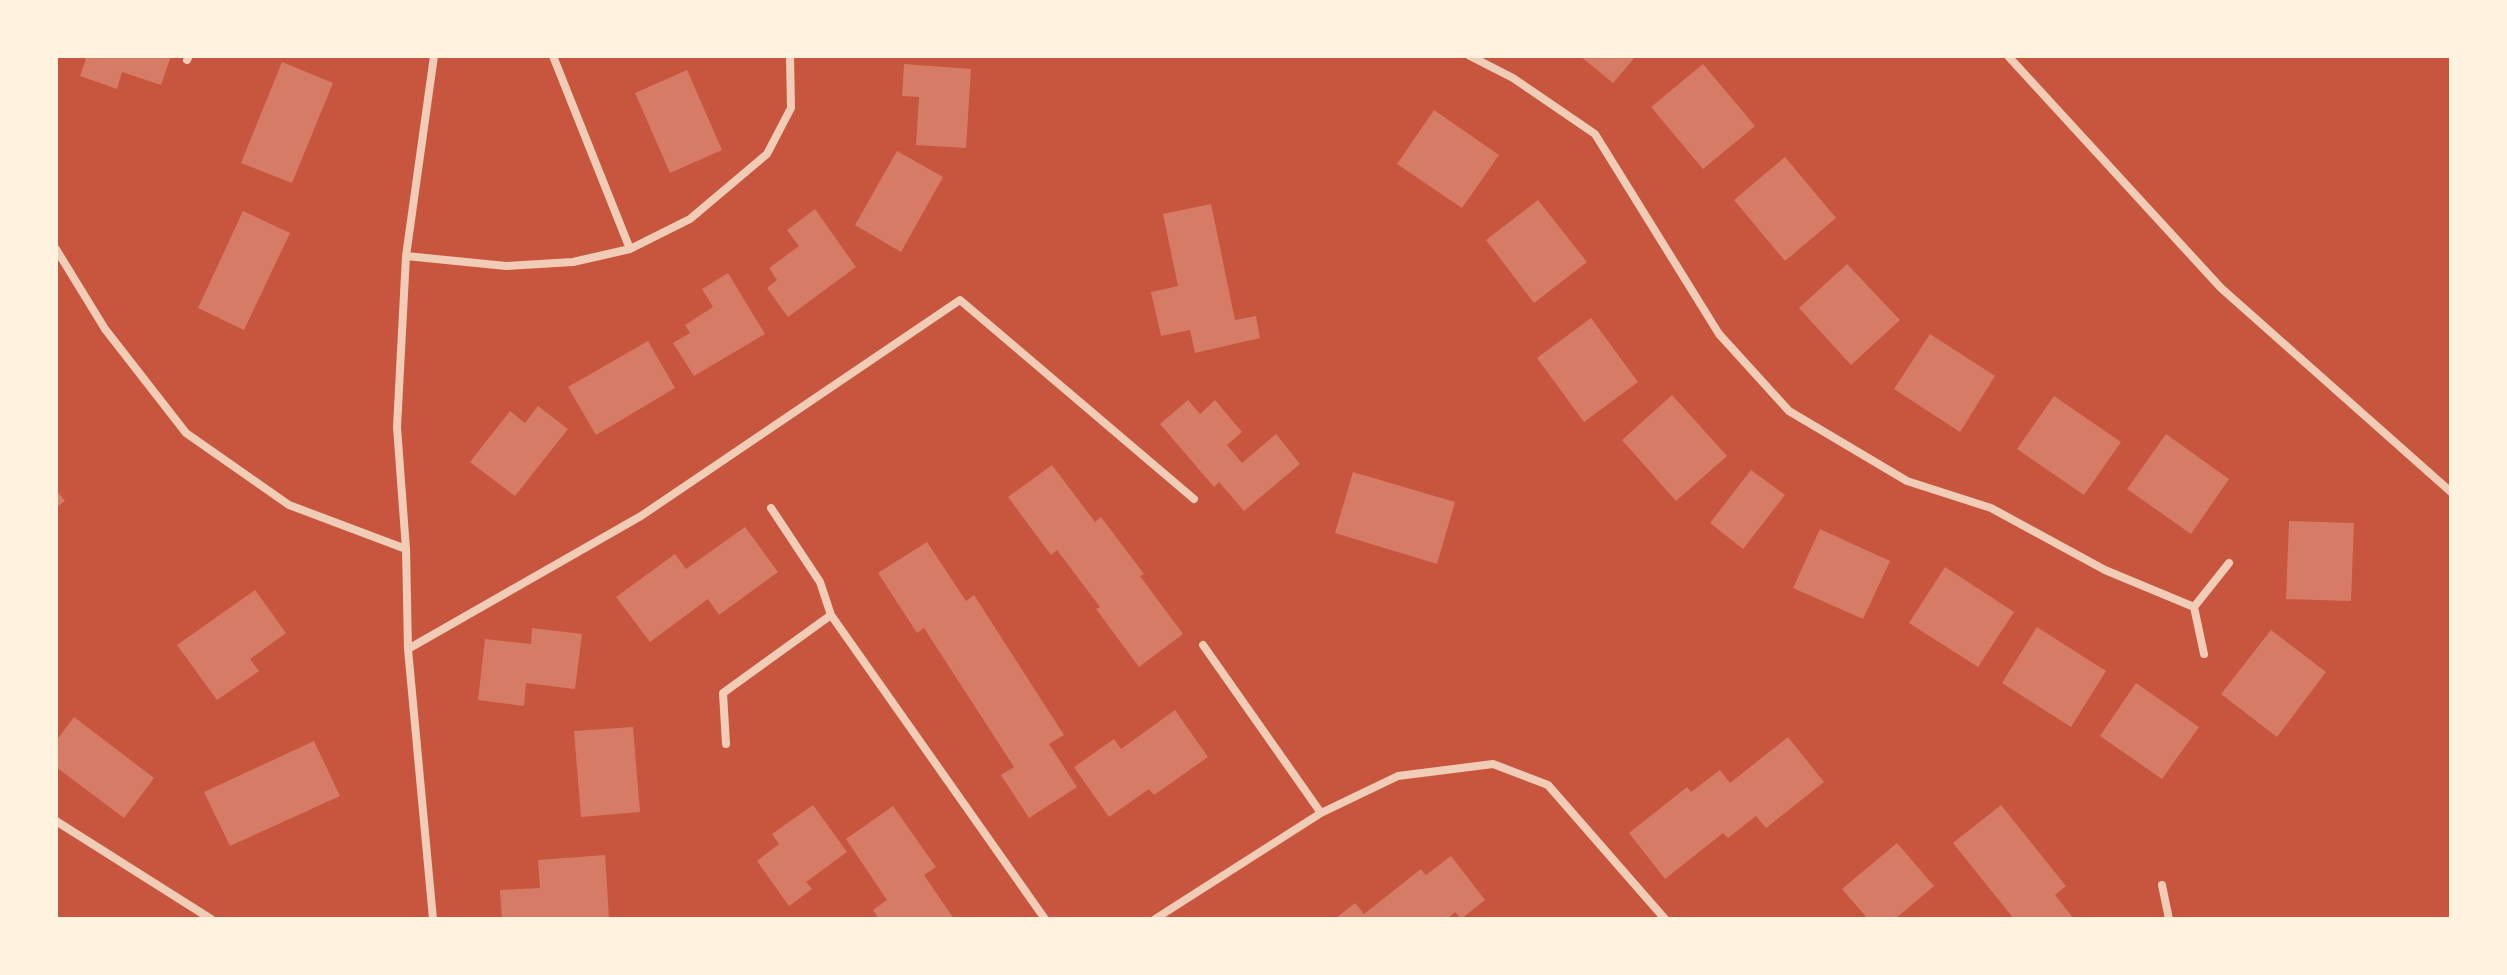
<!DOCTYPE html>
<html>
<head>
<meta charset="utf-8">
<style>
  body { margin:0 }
  #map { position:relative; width:2507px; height:975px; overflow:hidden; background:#c8553d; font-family:"Varela Round",sans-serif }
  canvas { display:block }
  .frame { position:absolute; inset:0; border:58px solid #fff3e0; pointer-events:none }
</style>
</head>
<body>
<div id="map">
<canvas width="2507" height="975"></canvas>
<div class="frame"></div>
</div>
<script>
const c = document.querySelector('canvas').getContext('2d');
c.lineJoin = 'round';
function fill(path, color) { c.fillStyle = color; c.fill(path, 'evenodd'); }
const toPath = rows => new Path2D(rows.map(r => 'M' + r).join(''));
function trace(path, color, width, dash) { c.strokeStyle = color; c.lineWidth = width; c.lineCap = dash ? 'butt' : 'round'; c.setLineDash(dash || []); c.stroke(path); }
const building = toPath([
  [78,56,171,56,161,85,122,72,117,89,80,76,86,59],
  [1580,56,1636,56,1613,83],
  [282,62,333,83,292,183,241,163],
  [904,64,971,69,966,148,916,145,919,97,902,96],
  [1703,64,1755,126,1703,169,1651,107],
  [687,70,722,150,670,173,635,93],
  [1434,110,1499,155,1462,208,1397,164],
  [897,151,943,177,901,252,855,225],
  [1785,157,1836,218,1785,261,1734,200],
  [1538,200,1587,262,1534,303,1486,240],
  [1211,204,1235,320,1256,316,1260,338,1195,353,1190,330,1161,336,1151,292,1178,286,1163,214],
  [815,209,856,267,788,317,767,288,777,280,769,268,799,246,787,230],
  [243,211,290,233,244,330,198,308],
  [1847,264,1900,320,1851,365,1799,308],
  [728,273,765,334,694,376,673,343,690,333,685,325,713,307,702,289],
  [1591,318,1638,382,1584,422,1537,358],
  [1930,334,1995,376,1960,432,1894,389],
  [648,341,675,388,596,435,568,387],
  [1672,395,1727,456,1676,501,1622,440],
  [2054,396,2121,442,2084,495,2017,449],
  [1188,400,1200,414,1215,400,1242,432,1227,445,1242,463,1276,434,1300,464,1244,511,1219,482,1214,487,1160,424],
  [538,406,568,429,515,496,470,462,510,411,525,423],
  [2166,434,2229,479,2191,534,2127,489],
  [1052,465,1095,522,1101,517,1144,574,1140,576,1183,634,1139,667,1096,609,1100,607,1057,550,1051,555,1008,497],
  [1751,470,1785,495,1743,549,1710,523],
  [1353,472,1455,502,1437,564,1335,533],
  [56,490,65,501,56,508],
  [2289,521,2354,523,2351,601,2286,599],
  [745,527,778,572,719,615,708,599,650,642,616,597,675,554,686,569],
  [1820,529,1890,561,1863,619,1793,588],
  [927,542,966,601,974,595,1064,735,1049,744,1077,787,1029,818,1001,775,1014,767,924,628,917,633,878,573],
  [1945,567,2014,612,1978,667,1909,623],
  [255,590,286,633,250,659,259,671,217,700,177,645],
  [2037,627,2106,671,2071,727,2002,683],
  [532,628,582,634,575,689,526,683,524,706,478,700,485,639,531,644],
  [2271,630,2326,672,2277,737,2221,694],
  [2136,683,2199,727,2162,779,2100,736],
  [1175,710,1208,757,1154,795,1149,789,1109,817,1074,767,1114,739,1121,749],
  [74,717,154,778,124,818,56,767,56,741],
  [633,727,640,812,581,817,574,731],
  [1788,737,1824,782,1766,828,1756,816,1728,838,1723,833,1665,879,1629,833,1687,787,1691,792,1720,770,1730,783],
  [314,741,340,796,230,846,204,792],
  [813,805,847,852,806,882,812,889,789,906,757,861,779,844,772,834],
  [2001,805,2066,886,2055,895,2074,919,2014,919,1953,843],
  [893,806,936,867,924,875,954,919,879,919,873,910,887,900,846,839],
  [1897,843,1934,886,1895,919,1868,919,1842,889],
  [605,855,609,919,502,919,500,890,540,888,538,860],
  [1451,856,1485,900,1461,919,1455,912,1447,919,1335,919,1355,903,1364,914,1421,869,1426,875]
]);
const minor = toPath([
  [553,56,630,249],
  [1470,56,1513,78,1595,134,1719,334,1789,411,1907,481,1991,508,2105,570,2194,607,2204,654],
  [2008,56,2221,288,2451,492],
  [187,60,189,56],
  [56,249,105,329,186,433,289,505,406,549],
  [406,256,506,266,573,262,630,249,690,219,767,154,791,108,790,56],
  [771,508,820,582,831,615,1045,919],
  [2194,607,2229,563],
  [1203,645,1321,813],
  [408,649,641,516,960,300,1194,499],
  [726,744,723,693,831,615],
  [56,821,211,919],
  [2162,885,2169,919],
  [433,919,408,649,406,549,397,427,406,256,434,56],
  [1155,919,1321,813,1398,776,1493,764,1548,785,1665,919]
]);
fill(building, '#d67c66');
trace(minor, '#f1ccb7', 8);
</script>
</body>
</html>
